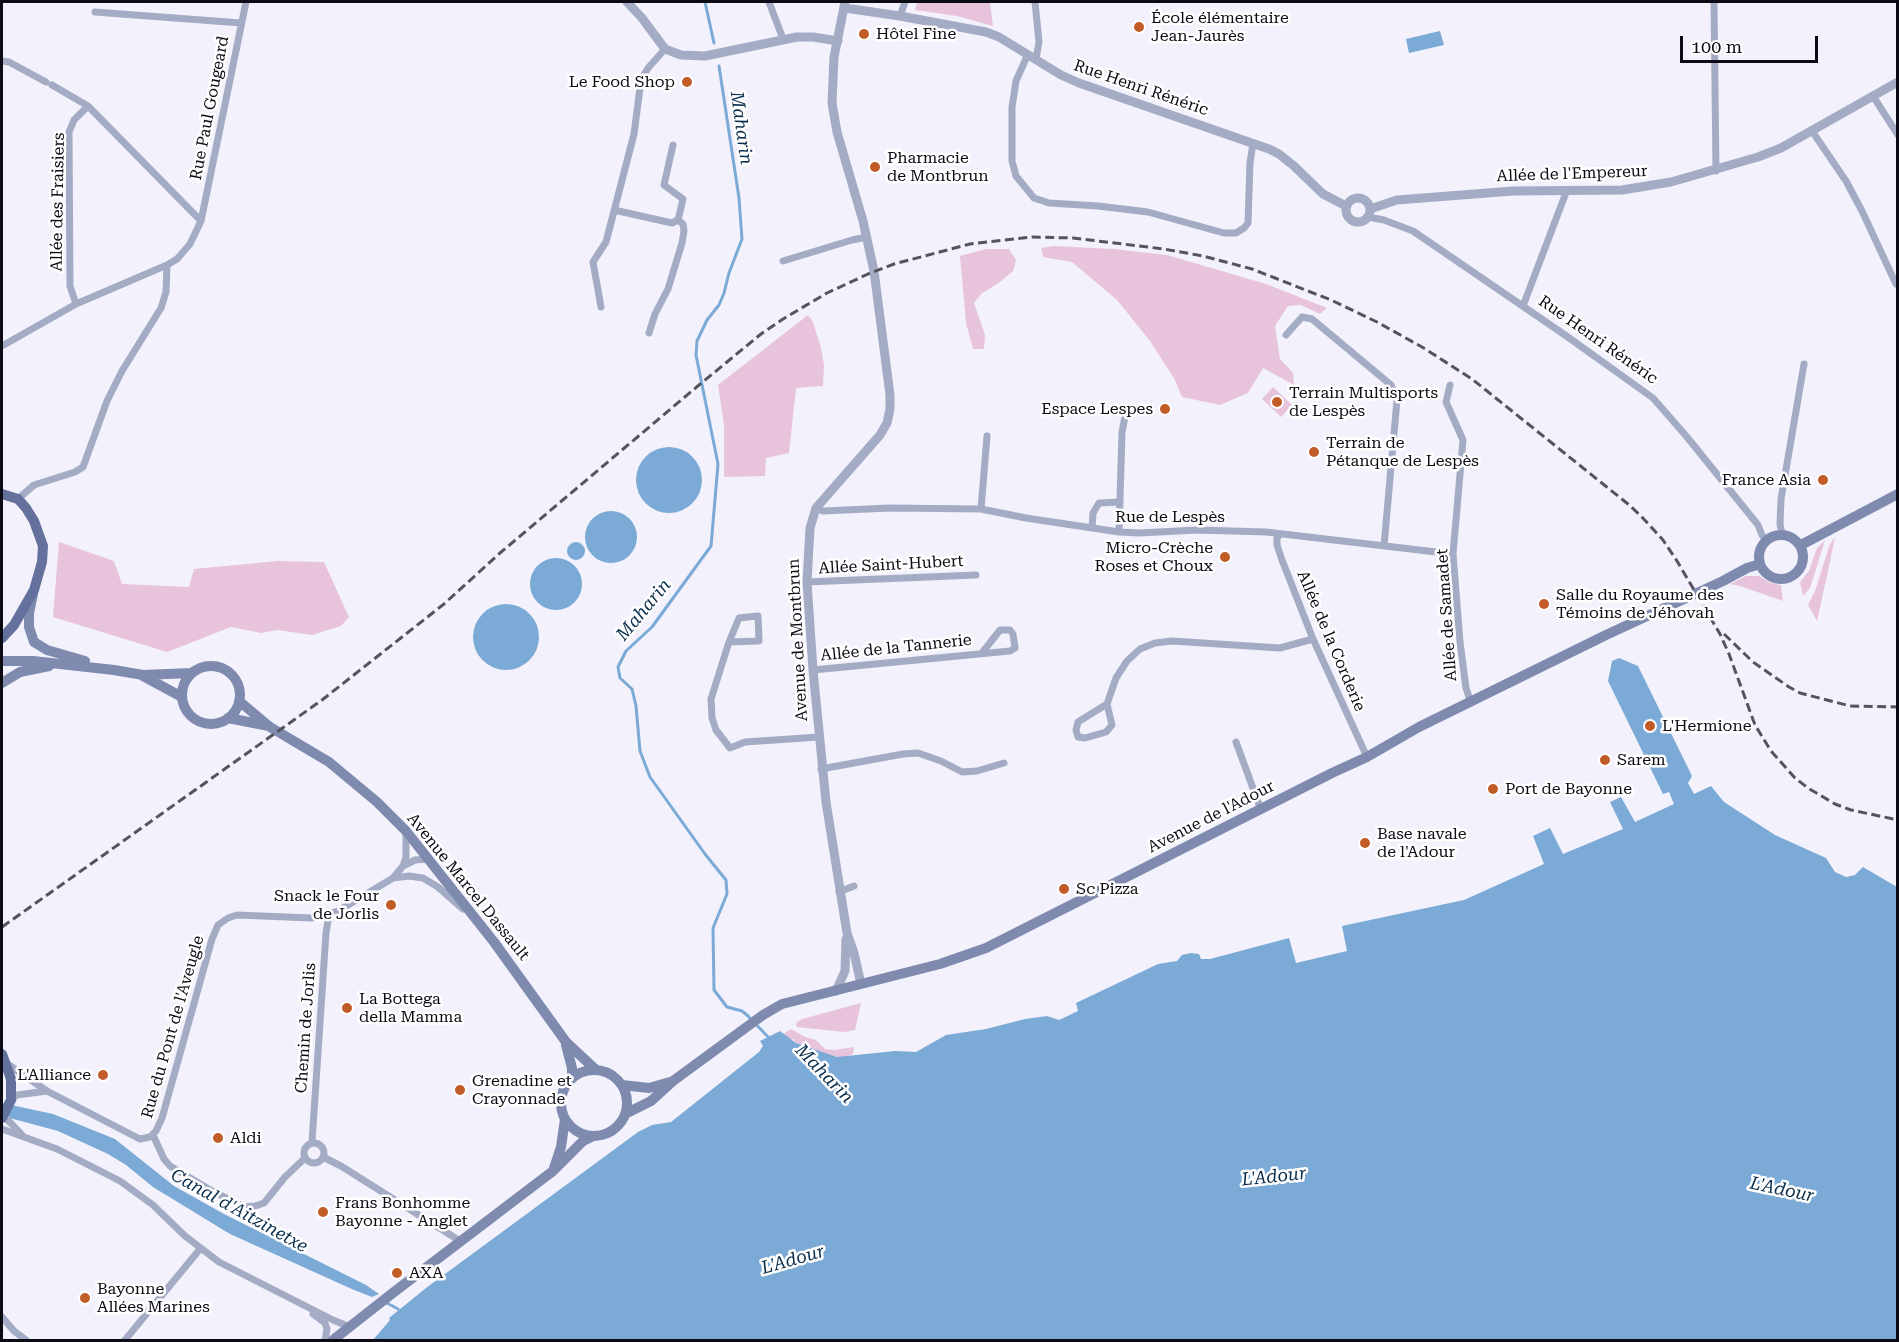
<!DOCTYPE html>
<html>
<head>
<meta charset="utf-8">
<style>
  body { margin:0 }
  #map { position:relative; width:1899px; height:1342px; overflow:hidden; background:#f3f1fc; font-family:"Roboto Serif",serif }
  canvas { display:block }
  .frame { position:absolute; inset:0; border:3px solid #0c0a13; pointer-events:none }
  .scale { position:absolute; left:1680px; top:36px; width:138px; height:27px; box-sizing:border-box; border:3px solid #0c0a13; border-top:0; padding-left:8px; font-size:18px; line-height:21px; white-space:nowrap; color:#0c0a13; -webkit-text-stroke:4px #fff; paint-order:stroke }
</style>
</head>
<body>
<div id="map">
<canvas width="1899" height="1342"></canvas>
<div class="frame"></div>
<div class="scale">100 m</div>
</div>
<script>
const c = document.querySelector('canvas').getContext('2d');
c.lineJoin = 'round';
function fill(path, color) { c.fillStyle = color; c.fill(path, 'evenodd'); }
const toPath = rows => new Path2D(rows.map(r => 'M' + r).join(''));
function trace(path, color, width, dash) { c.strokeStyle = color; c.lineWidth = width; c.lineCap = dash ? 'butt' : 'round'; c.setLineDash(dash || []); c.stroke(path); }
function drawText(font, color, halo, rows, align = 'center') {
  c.font = font + ' "Roboto Serif",serif'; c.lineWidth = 5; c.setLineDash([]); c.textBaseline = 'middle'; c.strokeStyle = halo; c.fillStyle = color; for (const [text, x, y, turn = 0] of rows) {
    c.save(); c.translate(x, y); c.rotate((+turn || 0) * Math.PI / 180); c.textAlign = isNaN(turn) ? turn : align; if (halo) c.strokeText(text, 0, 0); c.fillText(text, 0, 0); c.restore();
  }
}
const green = toPath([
  [917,2,990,2,993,26,957,16,915,10],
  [1054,246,1114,249,1167,255,1266,284,1327,308,1320,314,1301,305,1288,306,1275,326,1280,359,1293,373,1294,385,1263,368,1248,393,1220,405,1182,397,1175,380,1150,341,1117,300,1072,262,1043,257,1041,248],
  [986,249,1009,249,1016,260,1013,271,1000,282,981,294,974,303,985,335,984,349,973,349,966,323,960,256],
  [808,315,813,322,821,348,824,365,823,386,796,388,789,453,766,458,765,476,724,477,724,425,718,385],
  [1273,387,1292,405,1281,417,1262,399],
  [1835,537,1826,580,1817,621,1808,605,1815,591,1830,544],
  [1825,540,1810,588,1803,596,1800,582,1809,571,1817,548],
  [59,542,114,561,122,584,189,587,194,569,278,561,324,562,349,617,341,626,312,635,277,630,261,633,231,627,167,652,53,617],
  [1746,576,1759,576,1771,583,1781,585,1783,601,1740,586,1730,584],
  [861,1003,855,1030,844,1032,797,1027,796,1023,802,1019],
  [791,1029,805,1037,816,1040,825,1049,834,1050,854,1047,853,1054,843,1058,816,1052,812,1048,796,1043,793,1039,789,1040,783,1034]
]);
const water = toPath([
  [1440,31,1444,45,1409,53,1406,39],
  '636 480a33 33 0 1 1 66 0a33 33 0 1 1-66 0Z',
  '585 537a26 26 0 1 1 52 0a26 26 0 1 1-52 0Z',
  '567 551a9 9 0 1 1 18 0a9 9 0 1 1-18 0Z',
  '530 584a26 26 0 1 1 52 0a26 26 0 1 1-52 0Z',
  '473 637a33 33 0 1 1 66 0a33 33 0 1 1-66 0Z',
  [1619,658,1638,666,1692,776,1688,783,1694,794,1711,786,1724,802,1775,835,1826,858,1835,872,1846,877,1855,875,1863,867,1897,887,1897,1340,373,1340,390,1320,389,1318,426,1288,638,1132,652,1125,671,1122,759,1052,763,1046,760,1041,780,1031,796,1043,837,1057,895,1051,916,1052,946,1035,986,1029,1025,1019,1047,1016,1059,1020,1078,1011,1076,1003,1158,964,1177,961,1182,955,1191,953,1199,954,1201,959,1210,959,1289,938,1296,963,1347,951,1342,926,1464,900,1544,864,1533,836,1550,828,1563,854,1623,829,1610,802,1621,797,1635,822,1674,804,1669,792,1663,794,1608,681,1612,661],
  [2,1103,53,1114,115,1139,174,1186,224,1214,366,1285,379,1294,372,1297,354,1290,230,1234,153,1187,126,1165,108,1154,58,1131,2,1116]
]);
const stream = toPath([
  [705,2,714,43],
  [719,66,739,198,742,239,729,273,724,293,719,305,707,320,697,341,696,355,718,464,711,546,652,627,626,651,618,667,620,678,632,689,636,706,640,751,650,777,705,854,726,880,727,894,713,928,714,990,727,1007,742,1011,748,1016,771,1040],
  [385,1302,398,1309]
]);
const minor = toPath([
  [769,2,783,39],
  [1035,2,1039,42,1036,59],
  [1714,2,1716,171],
  [95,12,241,23],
  [900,16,905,2],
  [1028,54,1016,81,1012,107,1012,161,1016,176,1034,198,1049,203,1098,206,1148,212,1224,233,1236,233,1244,228,1248,223,1250,163,1253,143],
  [2,61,9,62,46,82],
  [52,85,88,106,201,221],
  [1873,96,1898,135],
  [1812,131,1846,181,1862,211,1896,284],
  [673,145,664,185,683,199,678,220],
  [614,210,672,223,678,220,683,224,684,231,682,243,668,289,655,314,649,333],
  [1368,217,1384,220,1413,231,1565,335,1653,398,1687,437,1758,525,1762,535,1766,540],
  [783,261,852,240,867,237],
  [76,304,70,286,69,132,74,120,88,106],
  [1523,306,1567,190],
  [601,307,593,262,606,242,634,134,641,80,648,68,665,49],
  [1286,335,1302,317,1312,319,1391,385,1397,400,1384,546],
  [2,346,76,304,167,265,177,259,190,244,201,221,246,2],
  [1450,385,1446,402,1463,440,1453,554,1460,642,1466,688,1471,703],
  [18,499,34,485,75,472,83,467,107,401,122,371,161,308,166,292,167,265],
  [816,508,823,511,890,508,981,509,1026,518,1119,532,1139,533,1197,530,1266,532,1453,554],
  [981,509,987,436],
  [1092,528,1093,513,1099,503,1120,502],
  [1119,532,1122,432,1126,412],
  [1280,534,1277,538,1277,545,1282,560,1313,639,1367,757],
  [1782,534,1780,524,1781,499,1804,364],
  [807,582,976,575],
  [729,642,739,618,758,616,759,641,729,642,711,699,712,718,716,730,730,748,745,742,819,737],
  [813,670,1010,651,1015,648,1013,634,1010,630,1000,630,982,653],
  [1107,704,1112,725,1106,732,1085,738,1078,737,1076,730,1078,722,1107,704,1116,678,1127,661,1140,649,1155,643,1172,641,1280,648,1313,639],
  [1236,742,1261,810],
  [821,769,903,754,918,753,941,761,962,772,977,771,1004,763],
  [403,866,415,860,429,859],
  [393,878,409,876,423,878,438,887,463,909],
  [839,892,854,886],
  [6,1063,47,1091,136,1137,140,1139,150,1137,156,1131,162,1118,212,939,218,925,228,918,237,915,311,918,319,917,338,911,393,878,403,866,406,857,406,831],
  [11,1100,17,1095,47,1091],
  [4,1116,22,1135],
  [2,1129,57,1149,120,1181,153,1205,185,1236,219,1262,333,1320,350,1327],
  [153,1135,164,1159,170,1166,212,1191,244,1207,255,1206,264,1203,285,1177,305,1158],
  [312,1142,326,933,329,915],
  '304 1153a10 10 0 1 1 20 0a10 10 0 1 1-20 0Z',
  [323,1157,341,1166,460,1241],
  [313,1314,325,1323,327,1329,325,1340],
  [2,1317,14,1331,26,1340],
  [125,1340,200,1249]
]);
const tertiary = toPath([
  [627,2,642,18,665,49,681,55,705,56,797,37,813,37,838,41],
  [845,2,834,57,832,103,837,132,863,221,874,271,890,395,890,409,887,423,880,435,816,508,810,528,807,582,813,670,826,802,847,933,854,953,861,984],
  [845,8,900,16,986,32,999,37,1061,75,1079,83,1269,149,1279,154,1294,166,1323,194,1346,206],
  '1346 210a12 12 0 1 1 24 0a12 12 0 1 1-24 0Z',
  [1370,209,1397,200,1513,191,1622,190,1671,182,1758,157,1781,148,1898,82],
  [836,991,845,971,846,939]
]);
const secondary = toPath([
  '1759 557a22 22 0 1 1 44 0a22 22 0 1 1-44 0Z',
  [1801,545,1898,494],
  [33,594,29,613,29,627,34,642,47,650,85,661],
  [2,661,33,661,114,670,143,675,192,673],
  '182 695a29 29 0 1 1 58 0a29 29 0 1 1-58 0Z',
  [143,676,182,697],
  [2,683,20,672,49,666],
  [239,701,270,727,329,762,377,802,406,831,494,942,566,1042,596,1070],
  [228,718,269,726],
  [566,1045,572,1068,572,1078],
  '561 1103a33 33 0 1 1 66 0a33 33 0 1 1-66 0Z',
  [622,1085,649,1088,670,1082],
  [625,1114,651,1101,673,1081,763,1015,782,1004,940,964,986,948,1332,773,1367,757,1419,727,1606,635,1723,581,1747,568,1760,564],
  [554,1168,561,1147,565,1119],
  [333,1340,394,1292,553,1171,583,1141,593,1136]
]);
const primary = toPath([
  [2,494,18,499,26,508,34,521,43,546,42,562,34,590,14,625,2,638],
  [2,1054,11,1079,11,1100,2,1118]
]);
const rail = toPath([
  [1724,634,1753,662,1789,687,1800,693,1850,706,1898,707],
  [2,927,322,700,444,604,500,553,699,385,761,334,783,319,827,293,868,274,894,264,970,244,1032,237,1073,238,1164,249,1203,256,1252,269,1331,300,1377,322,1422,347,1472,379,1628,504,1641,516,1663,540,1677,561,1720,634,1729,654,1755,725,1771,751,1795,778,1808,788,1835,804,1851,810,1898,820]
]);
const markers = [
  [1139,27,6,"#c15c29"],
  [864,34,6,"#c15c29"],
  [687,82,6,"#c15c29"],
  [875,167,6,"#c15c29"],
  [1277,402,6,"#c15c29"],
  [1165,409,6,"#c15c29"],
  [1314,452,6,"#c15c29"],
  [1823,480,6,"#c15c29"],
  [1225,557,6,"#c15c29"],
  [1544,604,6,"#c15c29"],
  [1650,726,6,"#c15c29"],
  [1605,760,6,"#c15c29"],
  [1493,789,6,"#c15c29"],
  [1365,843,6,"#c15c29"],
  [1064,889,6,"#c15c29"],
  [391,905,6,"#c15c29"],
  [347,1008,6,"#c15c29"],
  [103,1075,6,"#c15c29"],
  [460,1090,6,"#c15c29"],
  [218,1138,6,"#c15c29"],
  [323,1212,6,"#c15c29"],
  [397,1273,6,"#c15c29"],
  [85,1298,6,"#c15c29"]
];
const poiNames = [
  ["École élémentaire",1151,18],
  ["Jean-Jaurès",1151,36],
  ["Hôtel Fine",876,34],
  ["Le Food Shop",675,82,"right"],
  ["Pharmacie",887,158],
  ["de Montbrun",887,176],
  ["Terrain Multisports",1289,393],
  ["de Lespès",1289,411],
  ["Espace Lespes",1153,409,"right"],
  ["Terrain de",1326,443],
  ["Pétanque de Lespès",1326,461],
  ["France Asia",1811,480,"right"],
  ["Micro-Crèche",1213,548,"right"],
  ["Roses et Choux",1213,566,"right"],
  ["Salle du Royaume des",1556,595],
  ["Témoins de Jéhovah",1556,613],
  ["L'Hermione",1662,726],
  ["Sarem",1617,760],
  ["Port de Bayonne",1505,789],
  ["Base navale",1377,834],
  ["de l'Adour",1377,852],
  ["Sc Pizza",1076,889],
  ["Snack le Four",379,896,"right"],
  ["de Jorlis",379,914,"right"],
  ["La Bottega",359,999],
  ["della Mamma",359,1017],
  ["L'Alliance",91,1075,"right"],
  ["Grenadine et",472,1081],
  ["Crayonnade",472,1099],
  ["Aldi",230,1138],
  ["Frans Bonhomme",335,1203],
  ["Bayonne - Anglet",335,1221],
  ["AXA",409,1273],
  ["Bayonne",97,1289],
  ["Allées Marines",97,1307]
];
const streetNames = [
  ["Rue Henri Rénéric",1141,88,19],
  ["Rue Paul Gougeard",210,108,-79],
  ["Allée de l'Empereur",1572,174,-2],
  ["Allée des Fraisiers",58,202,-89],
  ["Rue Henri Rénéric",1598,340,35],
  ["Rue de Lespès",1170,517],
  ["Allée Saint-Hubert",891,565,-3],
  ["Allée de Samadet",1447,615,-94],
  ["Avenue de Montbrun",798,640,-93],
  ["Allée de la Corderie",1331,641,67],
  ["Allée de la Tannerie",896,648,-6],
  ["Avenue de l'Adour",1211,817,-27],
  ["Avenue Marcel Dassault",468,887,51],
  ["Rue du Pont de l'Aveugle",173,1027,-74],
  ["Chemin de Jorlis",306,1028,-86]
];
const waterNames = [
  ["Maharin",741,128,82],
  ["Maharin",644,610,-50],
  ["Maharin",824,1074,46],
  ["L'Adour",1274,1177,-6],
  ["L'Adour",1782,1190,12],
  ["Canal d'Aitzinetxe",239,1211,29],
  ["L'Adour",793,1260,-16]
];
fill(green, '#e8c3dc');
fill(water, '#7baad7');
trace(stream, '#7baad7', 3);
trace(minor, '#a4acc5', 7);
trace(tertiary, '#a4acc5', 9);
trace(secondary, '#7e8aae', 10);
trace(primary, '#63719c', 10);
trace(rail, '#55535d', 3, [9, 4.5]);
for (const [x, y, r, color] of markers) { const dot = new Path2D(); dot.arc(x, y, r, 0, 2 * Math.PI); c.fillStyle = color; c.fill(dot); trace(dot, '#fff', 2); }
drawText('16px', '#0c0a13', '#fff', poiNames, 'left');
drawText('16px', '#0c0a13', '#fff', streetNames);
drawText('italic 18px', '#0a2e4c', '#fff', waterNames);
</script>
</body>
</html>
